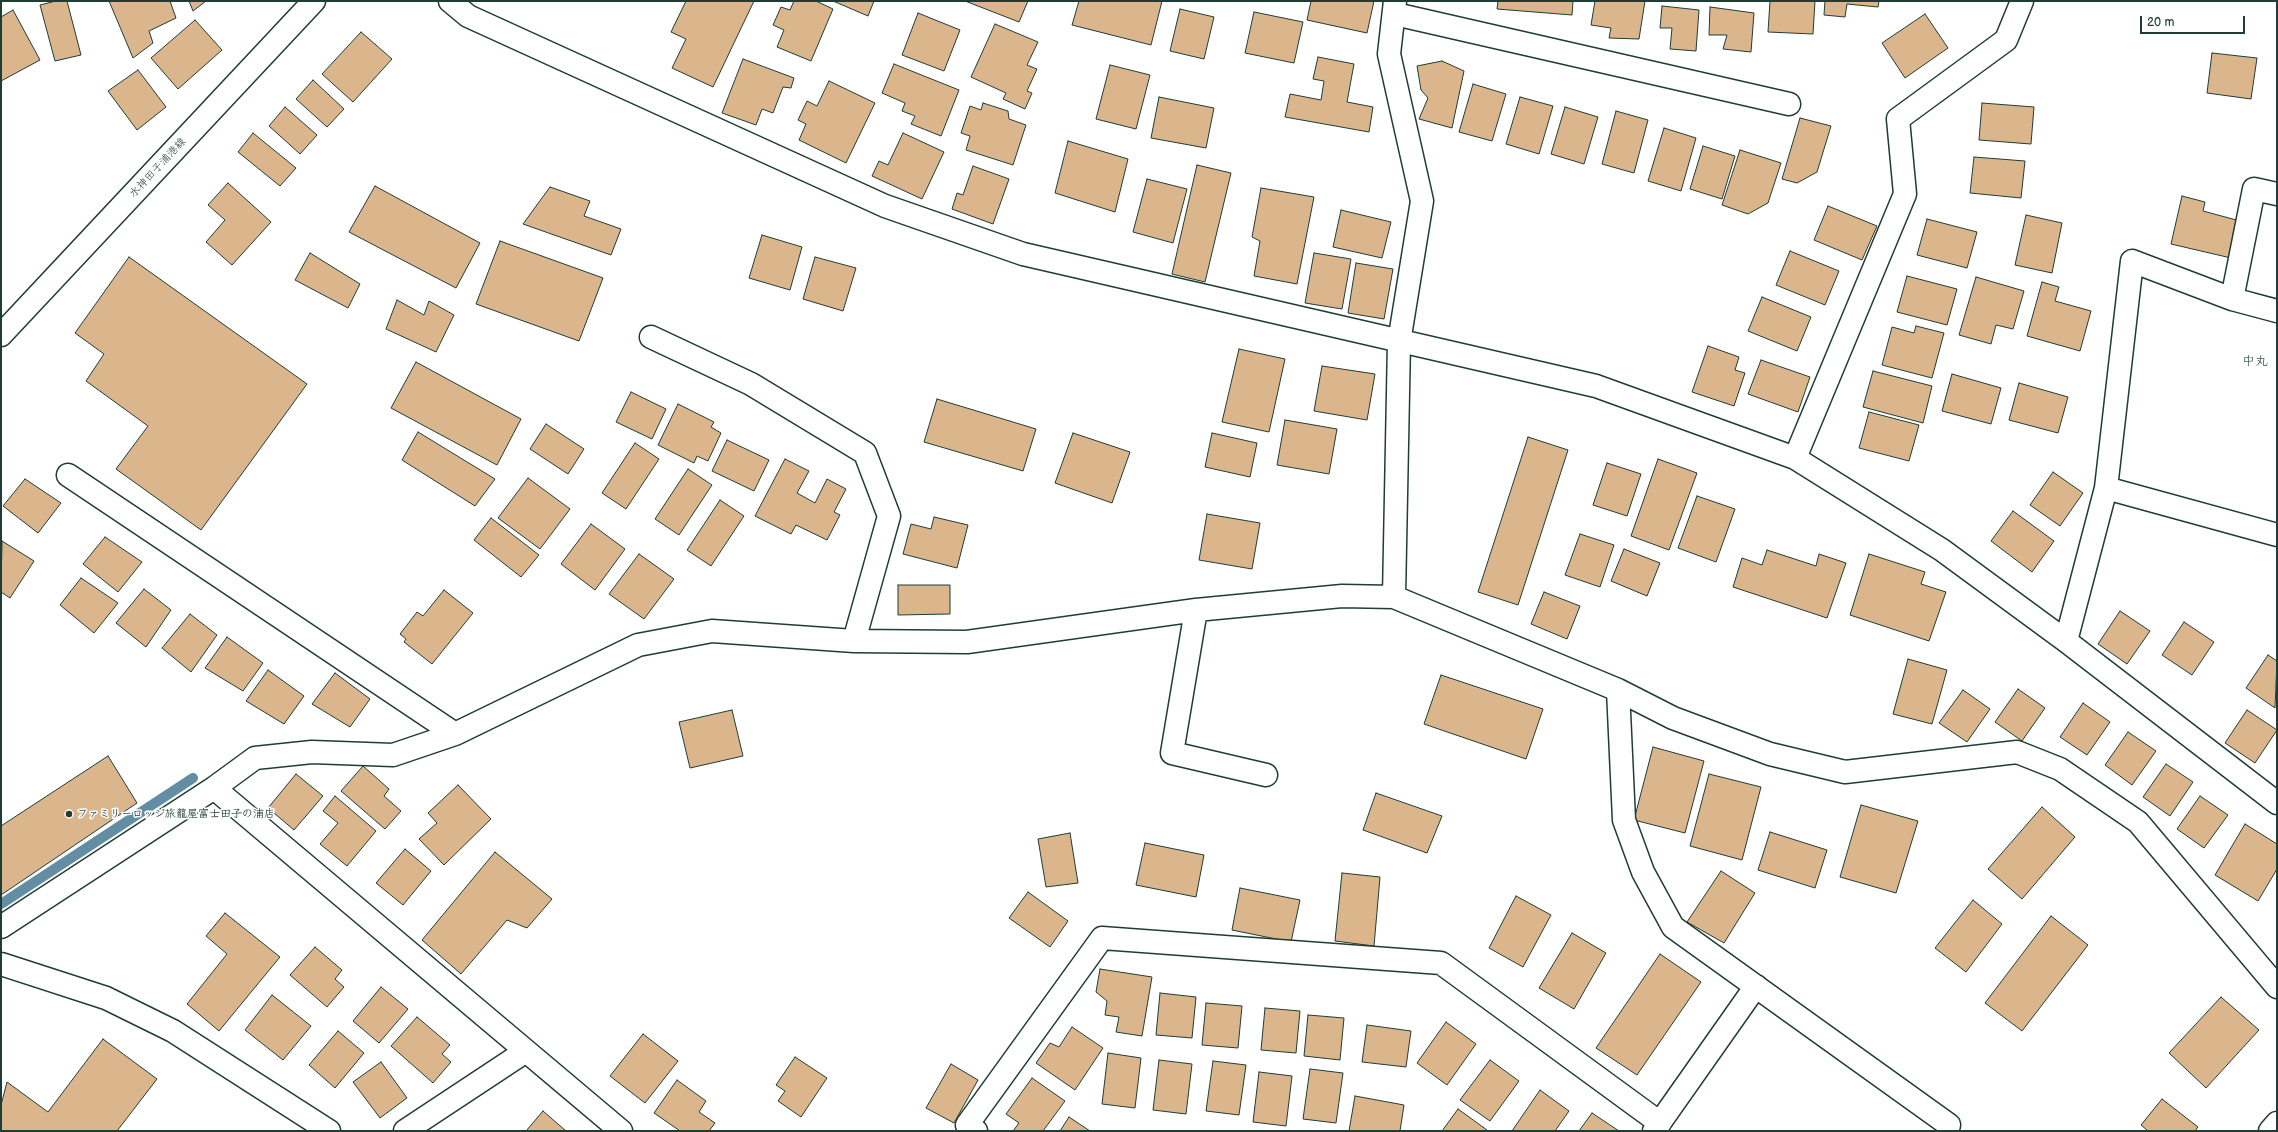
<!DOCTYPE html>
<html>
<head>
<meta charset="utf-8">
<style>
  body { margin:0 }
  #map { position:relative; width:2278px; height:1132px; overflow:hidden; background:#fff; font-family:"Balsamiq Sans",sans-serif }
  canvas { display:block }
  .frame { position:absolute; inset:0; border:2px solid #1f3d34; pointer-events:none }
  .scale { position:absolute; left:2140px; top:16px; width:105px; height:18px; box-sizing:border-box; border:2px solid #1f3d34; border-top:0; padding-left:5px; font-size:12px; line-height:14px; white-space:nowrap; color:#1f3d34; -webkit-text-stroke:3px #fff; paint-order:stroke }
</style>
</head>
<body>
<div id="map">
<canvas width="2278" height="1132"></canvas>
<div class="frame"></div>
<div class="scale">20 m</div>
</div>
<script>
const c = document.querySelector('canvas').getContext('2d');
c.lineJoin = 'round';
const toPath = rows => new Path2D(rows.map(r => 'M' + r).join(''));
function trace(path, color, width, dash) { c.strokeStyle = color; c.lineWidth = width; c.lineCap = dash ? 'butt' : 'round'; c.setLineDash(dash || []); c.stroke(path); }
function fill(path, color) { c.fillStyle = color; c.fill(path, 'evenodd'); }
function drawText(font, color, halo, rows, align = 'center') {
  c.font = font + ' "Balsamiq Sans","Klee One",sans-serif'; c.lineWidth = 3; c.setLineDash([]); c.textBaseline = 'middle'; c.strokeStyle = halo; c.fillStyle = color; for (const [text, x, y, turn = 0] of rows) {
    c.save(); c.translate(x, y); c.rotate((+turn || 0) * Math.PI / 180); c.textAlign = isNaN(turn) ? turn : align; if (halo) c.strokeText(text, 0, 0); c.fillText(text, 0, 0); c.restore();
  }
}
const stream = toPath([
  [1,904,193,778]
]);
const building = toPath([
  [56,1,67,1,81,55,55,61,40,5,56,1],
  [109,1,170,1,176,18,149,31,153,43,133,58,109,1],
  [189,1,206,1,193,11,189,1],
  [686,1,754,1,713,87,672,68,686,39,671,32,686,1],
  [794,1,816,1,833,9,811,61,777,47,784,30,773,25,781,7,790,10,794,1],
  [833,1,874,1,868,16,833,1],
  [965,1,1028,1,1019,22,965,1],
  [1079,1,1162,1,1151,45,1072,25,1079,1],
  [1311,1,1374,1,1367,33,1307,20,1311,1],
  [1498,1,1573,1,1572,15,1497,9,1498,1],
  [1595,1,1645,1,1639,39,1609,38,1611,28,1591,25,1595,1],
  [1770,1,1815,1,1813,34,1768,32,1770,1],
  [1825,1,1879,1,1878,7,1847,4,1845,17,1824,15,1825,1],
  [1662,6,1699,10,1696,51,1670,49,1672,28,1660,28,1662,6],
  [1710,7,1754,13,1751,52,1723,49,1727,35,1709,35,1710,7],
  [1180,9,1214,17,1204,59,1170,51,1180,9],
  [13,10,40,60,1,81,1,17,13,10],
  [1254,12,1303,22,1294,63,1245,53,1254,12],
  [918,13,960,30,944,71,902,55,918,13],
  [1925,14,1948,48,1905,78,1882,43,1925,14],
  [195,20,222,50,178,89,151,58,195,20],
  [995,24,1038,42,1027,65,1037,69,1027,91,1032,93,1025,109,1003,99,1006,93,971,77,995,24],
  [361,32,392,59,353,102,322,74,361,32],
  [2212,53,2257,58,2251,99,2207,93,2212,53],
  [1318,57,1354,64,1347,102,1373,107,1369,132,1285,117,1290,94,1321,100,1324,81,1313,79,1318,57],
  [743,59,794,78,791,88,783,87,773,113,762,109,756,125,722,113,743,59],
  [1442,61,1464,71,1452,128,1419,119,1428,98,1421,90,1417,66,1442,61],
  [894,64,959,90,941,136,911,124,915,116,902,111,905,103,882,93,894,64],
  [1110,65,1150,75,1136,129,1096,119,1110,65],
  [138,70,166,107,137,130,108,91,138,70],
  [313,80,344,109,327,127,296,99,313,80],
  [829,81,875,103,846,163,799,140,806,124,798,120,807,101,817,106,829,81],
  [1473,84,1506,94,1492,141,1459,132,1473,84],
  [1159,97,1214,108,1206,148,1151,138,1159,97],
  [1520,97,1553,106,1539,154,1506,144,1520,97],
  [983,103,1008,111,1009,119,1026,125,1013,165,966,150,970,136,961,133,970,106,981,110,983,103],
  [1982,103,2034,107,2031,144,1979,140,1982,103],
  [285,107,317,135,300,154,269,126,285,107],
  [1565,107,1598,117,1584,164,1551,154,1565,107],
  [1616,111,1648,120,1634,173,1602,164,1616,111],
  [1800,118,1831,126,1817,172,1797,183,1782,179,1800,118],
  [1664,128,1696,138,1681,191,1648,181,1664,128],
  [253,133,296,168,280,186,238,152,253,133],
  [903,133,944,152,922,199,872,176,879,161,888,165,903,133],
  [1068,141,1128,159,1115,212,1055,193,1068,141],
  [1703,146,1735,156,1722,199,1690,189,1703,146],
  [1740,150,1781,163,1768,203,1748,214,1722,205,1740,150],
  [1974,157,2025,161,2021,198,1970,193,1974,157],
  [1197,165,1231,173,1205,282,1172,274,1197,165],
  [973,166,1009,179,993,224,952,209,957,193,963,195,973,166],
  [1147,179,1187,189,1173,243,1133,232,1147,179],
  [228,183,271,222,232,265,206,242,225,220,208,205,228,183],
  [375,186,480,243,456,288,349,232,375,186],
  [550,187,590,201,584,216,621,229,611,255,523,224,550,187],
  [1261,188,1314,197,1297,284,1254,276,1260,241,1252,237,1261,188],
  [2182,196,2205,202,2203,211,2240,221,2231,258,2171,244,2182,196],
  [1828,206,1877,226,1862,260,1814,240,1828,206],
  [1341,210,1391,222,1382,258,1333,247,1341,210],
  [2026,215,2062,223,2052,273,2015,265,2026,215],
  [1927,219,1977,232,1967,268,1917,255,1927,219],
  [762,235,802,247,790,290,749,278,762,235],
  [500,241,603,278,579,341,476,304,500,241],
  [1790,251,1839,271,1825,305,1776,285,1790,251],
  [310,253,360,284,348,308,295,280,310,253],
  [1314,253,1351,259,1342,309,1305,303,1314,253],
  [129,257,307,384,201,530,116,469,148,426,86,381,104,354,75,333,129,257],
  [815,257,856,268,843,311,803,299,815,257],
  [1356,263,1393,269,1384,319,1348,313,1356,263],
  [1907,276,1957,289,1947,325,1897,312,1907,276],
  [1976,277,2024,291,2013,329,1996,325,1991,344,1959,335,1976,277],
  [2042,282,2059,287,2055,301,2091,311,2080,351,2027,336,2042,282],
  [1762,297,1811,317,1797,351,1748,331,1762,297],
  [397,300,424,315,429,301,454,315,436,352,386,329,397,300],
  [1916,326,1944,333,1932,378,1882,365,1892,327,1914,333,1916,326],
  [1708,346,1739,357,1735,370,1745,373,1734,406,1692,392,1708,346],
  [1239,349,1285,359,1269,432,1222,422,1239,349],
  [1761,360,1810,377,1798,412,1748,394,1761,360],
  [416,362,521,419,497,465,391,408,416,362],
  [1322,366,1375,374,1367,420,1314,411,1322,366],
  [1873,371,1932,386,1923,423,1863,407,1873,371],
  [1952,374,2001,388,1991,424,1942,411,1952,374],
  [2019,383,2068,397,2058,433,2009,420,2019,383],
  [631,392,666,409,652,439,616,422,631,392],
  [937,399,1036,429,1023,471,924,442,937,399],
  [678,404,714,422,711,427,721,433,708,461,697,456,694,463,658,445,678,404],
  [1869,412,1919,425,1909,461,1859,448,1869,412],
  [1285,420,1337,429,1329,474,1277,465,1285,420],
  [546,424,584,449,568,474,530,449,546,424],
  [418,432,495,479,475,506,402,460,418,432],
  [1073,433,1130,452,1112,503,1055,483,1073,433],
  [1212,433,1257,443,1250,477,1205,467,1212,433],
  [1528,437,1568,450,1518,605,1478,592,1528,437],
  [727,440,769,460,754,491,712,471,727,440],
  [635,443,659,459,626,509,602,493,635,443],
  [785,459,809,471,797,493,815,503,827,479,846,489,834,512,840,515,827,540,796,525,791,534,755,516,785,459],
  [1658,459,1697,473,1669,550,1631,536,1658,459],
  [1607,463,1641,474,1627,516,1593,505,1607,463],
  [688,469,712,485,679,535,655,519,688,469],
  [2053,472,2083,493,2060,526,2030,505,2053,472],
  [528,478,570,509,540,549,498,518,528,478],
  [25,479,61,503,38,533,3,506,25,479],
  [1697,496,1735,509,1716,562,1678,548,1697,496],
  [720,500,744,516,711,566,687,550,720,500],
  [2013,511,2054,541,2032,572,1991,541,2013,511],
  [1207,514,1260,523,1252,569,1199,560,1207,514],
  [934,517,968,525,957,568,903,554,911,524,931,529,934,517],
  [491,518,539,555,521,577,474,540,491,518],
  [591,524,625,549,595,590,561,564,591,524],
  [1580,534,1614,545,1600,587,1565,575,1580,534],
  [105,537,142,562,118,592,83,564,105,537],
  [2,541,34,561,10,598,1,592,2,541],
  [1624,549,1660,563,1647,596,1611,581,1624,549],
  [1767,550,1816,566,1819,554,1846,563,1827,618,1733,587,1742,558,1762,565,1767,550],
  [639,554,674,579,644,619,609,594,639,554],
  [1869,554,1925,572,1921,584,1946,592,1929,641,1850,615,1869,554],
  [81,578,118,603,94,633,60,605,81,578],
  [898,585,950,585,950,614,898,615,898,585],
  [144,589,171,610,146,647,116,623,144,589],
  [444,590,473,613,432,664,404,642,406,639,400,634,417,612,423,616,444,590],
  [1544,592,1580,606,1567,639,1531,624,1544,592],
  [2120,611,2150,631,2127,664,2098,644,2120,611],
  [190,614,217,635,191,672,162,648,190,614],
  [2184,622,2214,642,2192,675,2162,655,2184,622],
  [227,637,263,663,243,691,205,668,227,637],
  [2268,655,2277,661,2275,708,2246,688,2268,655],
  [1908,659,1947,670,1932,724,1893,714,1908,659],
  [268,670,304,696,284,724,246,701,268,670],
  [335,673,370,699,350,727,312,704,335,673],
  [1441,675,1543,709,1526,759,1424,724,1441,675],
  [2018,689,2045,708,2022,741,1995,722,2018,689],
  [1963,690,1990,709,1967,742,1939,723,1963,690],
  [2083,703,2110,722,2087,755,2060,737,2083,703],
  [732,710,743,756,690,768,679,722,732,710],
  [2247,710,2277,730,2255,763,2225,743,2247,710],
  [2128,732,2156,751,2132,785,2105,765,2128,732],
  [1653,747,1704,761,1685,833,1634,820,1653,747],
  [108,756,137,803,1,895,1,826,108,756],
  [2166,764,2193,782,2170,816,2143,797,2166,764],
  [363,766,389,789,384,796,401,811,385,829,341,791,363,766],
  [296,774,323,796,294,830,268,808,296,774],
  [1709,774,1761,787,1742,860,1690,846,1709,774],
  [458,785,491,819,444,865,419,839,437,823,428,813,458,785],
  [1376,793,1442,816,1427,853,1363,830,1376,793],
  [335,796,376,831,347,866,320,844,338,823,323,811,335,796],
  [2200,796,2228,815,2204,848,2177,829,2200,796],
  [1861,805,1918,821,1896,893,1840,877,1861,805],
  [2042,807,2075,837,2022,899,1988,869,2042,807],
  [2245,824,2277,844,2277,869,2258,901,2215,875,2245,824],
  [1770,832,1827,850,1815,888,1758,870,1770,832],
  [1070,833,1078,883,1046,887,1038,839,1070,833],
  [1145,843,1204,855,1196,897,1136,885,1145,843],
  [405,849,431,871,403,905,376,883,405,849],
  [495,852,552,899,527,928,507,920,461,974,422,940,495,852],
  [1721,871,1755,893,1724,943,1687,922,1721,871],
  [1342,873,1380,877,1374,946,1335,941,1342,873],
  [1240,888,1300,900,1291,942,1232,930,1240,888],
  [1028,892,1068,921,1050,947,1009,918,1028,892],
  [1516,896,1551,915,1523,967,1489,948,1516,896],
  [1973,900,2002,924,1966,972,1935,948,1973,900],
  [225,913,280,957,219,1031,187,1004,227,954,206,936,225,913],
  [2051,916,2088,945,2022,1031,1985,1003,2051,916],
  [1572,933,1606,953,1574,1009,1539,988,1572,933],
  [315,947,342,970,335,979,344,987,327,1007,290,975,315,947],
  [1660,954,1701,982,1637,1075,1596,1048,1660,954],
  [1100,969,1152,977,1142,1036,1116,1032,1119,1017,1105,1015,1107,1001,1096,992,1100,969],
  [381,987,408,1009,379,1043,353,1021,381,987],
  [1160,993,1196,997,1192,1038,1156,1035,1160,993],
  [272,995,311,1026,283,1060,245,1030,272,995],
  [2221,997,2259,1030,2206,1088,2169,1053,2221,997],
  [1206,1003,1242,1006,1238,1048,1202,1045,1206,1003],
  [1265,1008,1300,1011,1296,1053,1261,1050,1265,1008],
  [1308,1015,1344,1018,1340,1060,1304,1056,1308,1015],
  [417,1017,450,1045,442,1054,451,1062,433,1083,391,1046,417,1017],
  [1446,1022,1476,1044,1447,1085,1417,1063,1446,1022],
  [1367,1025,1411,1031,1406,1067,1362,1062,1367,1025],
  [1072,1027,1103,1048,1075,1090,1036,1063,1050,1043,1059,1047,1072,1027],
  [338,1031,364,1053,335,1088,309,1065,338,1031],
  [643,1034,678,1061,645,1103,610,1076,643,1034],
  [103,1039,157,1079,117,1131,1,1131,1,1105,7,1082,48,1112,103,1039],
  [1108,1053,1141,1058,1135,1108,1102,1104,1108,1053],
  [795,1057,827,1078,801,1117,778,1101,785,1091,776,1085,795,1057],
  [1159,1060,1192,1064,1186,1114,1153,1110,1159,1060],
  [1490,1060,1519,1081,1490,1121,1460,1100,1490,1060],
  [1213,1061,1246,1065,1239,1115,1206,1111,1213,1061],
  [381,1062,407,1098,380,1118,353,1082,381,1062],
  [951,1064,978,1080,954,1123,926,1108,951,1064],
  [1310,1069,1343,1073,1336,1123,1303,1119,1310,1069],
  [1259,1072,1292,1076,1286,1126,1253,1122,1259,1072],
  [1032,1078,1065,1101,1043,1131,1013,1131,1019,1123,1006,1114,1032,1078],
  [677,1080,706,1101,699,1112,715,1123,709,1131,680,1131,654,1113,677,1080],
  [1540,1090,1569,1111,1555,1131,1512,1131,1540,1090],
  [1355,1096,1404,1105,1400,1131,1349,1131,1355,1096],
  [2162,1099,2198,1127,2195,1131,2148,1131,2141,1125,2162,1099],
  [1458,1109,1487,1130,1486,1131,1442,1131,1458,1109],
  [543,1111,566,1131,526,1131,543,1111],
  [1592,1113,1619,1131,1579,1131,1592,1113],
  [1069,1117,1090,1131,1060,1131,1069,1117]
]);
const street = toPath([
  [450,1,468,16,885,206,1023,254,1596,386,1795,458,1942,550,2066,641,2277,803],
  [1395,14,1789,104],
  [2232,299,2277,311],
  [651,337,751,384,865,453,889,516,854,641],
  [1795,458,1905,194,1898,119,2006,40,2022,1],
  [68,475,455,734],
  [2106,488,2277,535],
  [1394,597,1399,342,1422,201,1389,54,1395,1],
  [1196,610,1172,753,1266,775],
  [2066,641,2106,488,2132,261,2232,299,2254,189,2277,194],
  [1618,690,1624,820,1643,872,1673,927,1949,1125],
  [214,788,621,1131],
  [1,927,214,788,255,758,312,752,393,755,455,734,638,645,712,631,854,641,967,642,1196,610,1342,596,1394,597,1618,690,1673,718,1770,754,1845,772,2017,752,2060,769,2138,822,2277,987],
  [405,1131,526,1051],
  [976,1131,967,1125,1102,938,1441,963,1660,1123],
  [1654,1131,1756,986]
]);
const secondary = toPath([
  [1,335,314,1],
  [1,964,106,998,173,1031,329,1131],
  [2270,1131,2277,1123]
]);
const markers = [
  [69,814,4,"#1f3d34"]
];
const streetNames = [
  ["水神田子浦港線",158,168,-47]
];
const poiNames = [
  ["ファミリーロッジ旅籠屋富士田子の浦店",77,814]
];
const quarterNames = [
  ["中丸",2255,362]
];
trace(stream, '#628da2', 10);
fill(building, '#dbb68d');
trace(building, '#1f3d34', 1);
trace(street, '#1f3d34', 25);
trace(secondary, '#1f3d34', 25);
trace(street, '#fff', 22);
trace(secondary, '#fff', 22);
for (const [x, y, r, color] of markers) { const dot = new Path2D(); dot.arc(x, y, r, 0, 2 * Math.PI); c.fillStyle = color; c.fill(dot); trace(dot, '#fff', 1.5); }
drawText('11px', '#1f3d34', '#fff', streetNames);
drawText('bold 11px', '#1f3d34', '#fff', poiNames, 'left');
drawText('13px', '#1f3d34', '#fff', quarterNames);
</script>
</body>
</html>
